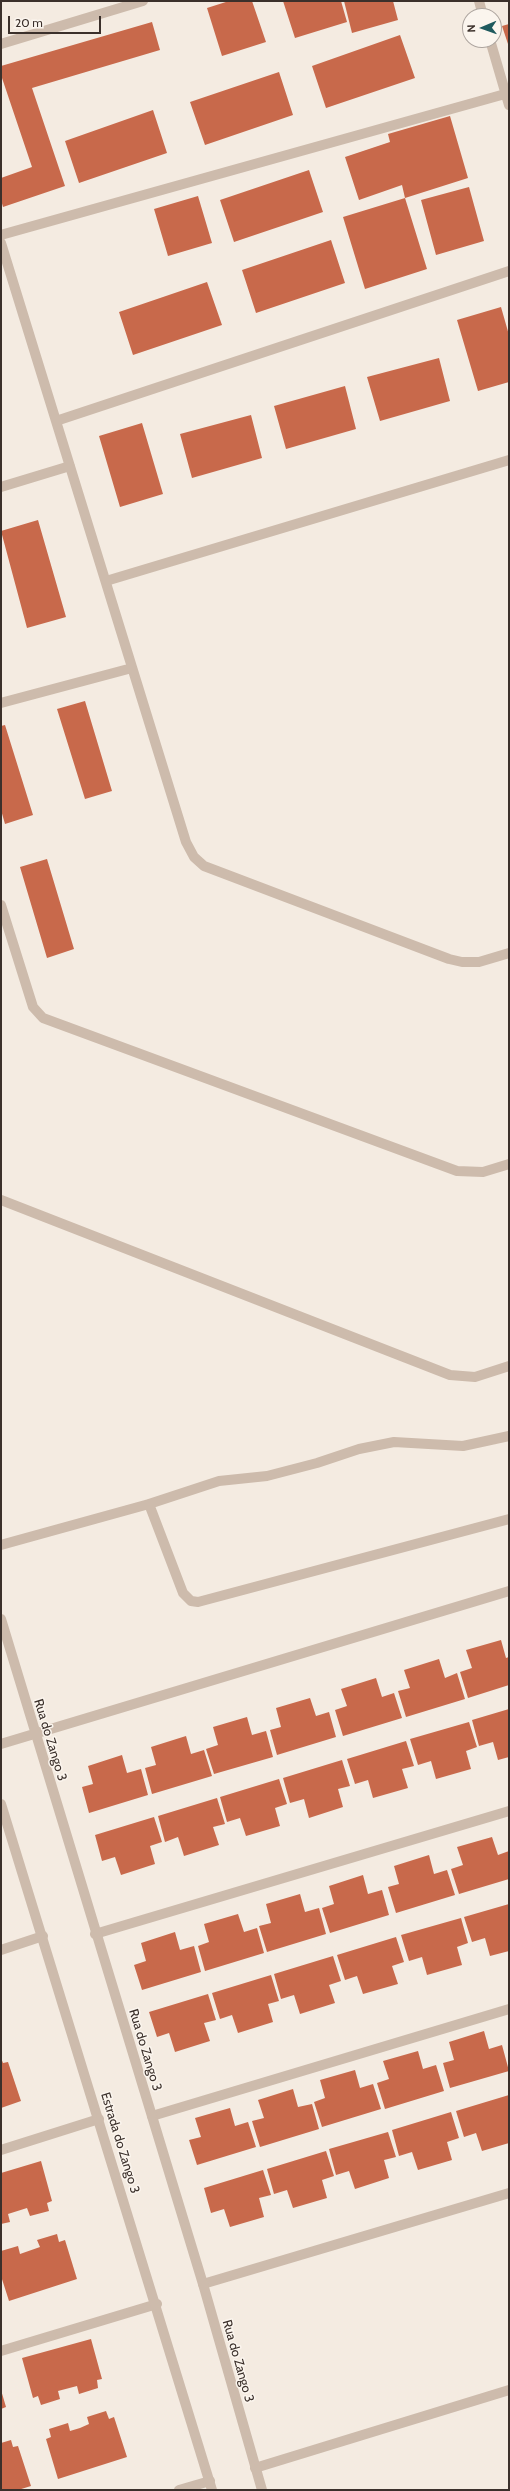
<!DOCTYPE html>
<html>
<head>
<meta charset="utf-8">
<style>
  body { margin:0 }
  #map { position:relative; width:510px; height:2491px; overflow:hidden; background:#f4ebe1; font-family:Cabin,sans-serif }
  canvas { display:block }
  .frame { position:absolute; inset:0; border:2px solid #3b302b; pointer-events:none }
  .north { position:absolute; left:462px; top:8px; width:40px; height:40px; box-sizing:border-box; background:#fbf5ee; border:1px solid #aea6a0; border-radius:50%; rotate:268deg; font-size:11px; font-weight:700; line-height:16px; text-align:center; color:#3b302b }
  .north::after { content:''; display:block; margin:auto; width:14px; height:18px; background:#1f5a5e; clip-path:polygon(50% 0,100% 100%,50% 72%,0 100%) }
  .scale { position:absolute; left:8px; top:16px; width:93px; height:18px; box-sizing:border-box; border:2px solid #3b302b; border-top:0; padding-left:5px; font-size:12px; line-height:14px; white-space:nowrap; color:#3b302b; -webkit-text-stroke:3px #fbf5ee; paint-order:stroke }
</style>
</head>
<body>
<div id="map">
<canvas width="510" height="2491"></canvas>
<div class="frame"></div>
<div class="north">N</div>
<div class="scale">20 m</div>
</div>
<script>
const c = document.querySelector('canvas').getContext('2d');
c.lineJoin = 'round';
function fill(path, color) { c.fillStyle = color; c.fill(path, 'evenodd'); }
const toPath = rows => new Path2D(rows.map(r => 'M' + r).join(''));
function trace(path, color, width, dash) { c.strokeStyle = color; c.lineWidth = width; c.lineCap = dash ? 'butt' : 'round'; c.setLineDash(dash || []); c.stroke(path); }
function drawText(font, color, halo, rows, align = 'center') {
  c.font = font + ' Cabin,sans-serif'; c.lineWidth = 3; c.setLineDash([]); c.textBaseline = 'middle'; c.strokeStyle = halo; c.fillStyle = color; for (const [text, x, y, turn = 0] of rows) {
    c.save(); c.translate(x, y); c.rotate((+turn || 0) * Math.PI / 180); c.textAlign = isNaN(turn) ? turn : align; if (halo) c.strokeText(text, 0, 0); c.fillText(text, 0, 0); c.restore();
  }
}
const building = toPath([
  [229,1,252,1,266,42,222,56,207,8],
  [283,1,341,1,347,22,295,38],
  [344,1,393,1,398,20,352,33],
  [152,22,160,50,32,88,65,186,3,207,1,200,1,178,32,167,1,75,1,66],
  [509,24,509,47,502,26],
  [400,35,415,78,326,108,312,66],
  [279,72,293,115,205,145,190,102],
  [153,110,167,153,79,183,65,141],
  [450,116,468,178,405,198,427,269,365,289,343,217,405,198,402,185,359,200,345,157,390,142,388,134],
  [309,170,323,212,234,242,220,200],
  [469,187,484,241,436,255,421,200],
  [198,196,212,243,168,256,154,209],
  [331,240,345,283,256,313,242,270],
  [207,282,222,325,133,355,119,312],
  [501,307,509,335,509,382,478,391,457,320],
  [439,358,450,401,380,421,367,377],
  [345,386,356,429,286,449,274,406],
  [251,415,262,458,192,478,180,434],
  [142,423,163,494,120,507,99,436],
  [38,520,66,617,27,628,1,531],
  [85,701,112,791,85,799,57,709],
  [5,725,33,815,5,824,1,810,1,726],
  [47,859,74,949,47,958,20,867],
  [501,1640,506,1658,509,1657,509,1685,468,1698,460,1672,472,1668,466,1650],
  [439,1659,445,1678,457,1673,465,1699,406,1717,398,1691,410,1688,404,1670],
  [376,1678,382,1697,394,1693,402,1718,343,1736,335,1710,347,1706,341,1689],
  [310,1698,316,1716,329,1712,336,1737,277,1755,270,1730,281,1727,276,1708],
  [509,1709,509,1757,498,1760,493,1742,479,1746,472,1720],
  [247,1717,252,1735,266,1731,273,1757,214,1774,206,1749,218,1745,213,1727],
  [469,1722,477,1747,466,1751,471,1769,436,1779,431,1761,418,1765,410,1739],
  [186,1736,191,1754,204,1750,212,1776,152,1794,145,1768,156,1765,151,1747],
  [406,1741,414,1766,402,1769,408,1788,373,1798,368,1780,355,1784,347,1759],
  [122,1755,127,1773,141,1769,148,1795,89,1813,82,1787,93,1784,88,1766],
  [342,1760,350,1786,338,1789,343,1807,309,1818,304,1799,290,1803,283,1778],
  [279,1779,287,1804,275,1808,280,1826,246,1836,240,1818,227,1822,220,1797],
  [217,1798,225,1824,213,1827,219,1845,184,1856,178,1837,165,1842,158,1816],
  [154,1817,162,1842,150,1846,155,1864,121,1875,115,1857,102,1861,95,1835],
  [492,1837,498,1855,509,1851,509,1879,459,1894,451,1869,463,1865,457,1847],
  [429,1855,434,1874,447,1870,455,1895,396,1913,388,1887,399,1884,394,1866],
  [363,1875,368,1894,382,1890,389,1915,330,1933,322,1908,334,1904,329,1886],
  [300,1894,305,1912,319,1908,326,1934,267,1952,259,1926,271,1923,266,1904],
  [509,1904,509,1951,490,1956,485,1938,472,1942,464,1917],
  [238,1914,244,1932,257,1928,264,1953,205,1971,198,1946,209,1942,204,1924],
  [461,1918,468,1943,457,1947,462,1965,427,1975,422,1957,409,1961,401,1935],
  [175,1932,180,1950,194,1946,201,1972,142,1990,134,1965,146,1961,141,1943],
  [396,1937,404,1962,392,1966,398,1984,363,1994,357,1976,345,1980,337,1955],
  [333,1956,341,1981,329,1985,335,2003,300,2014,294,1995,281,1999,274,1974],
  [271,1975,279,2001,268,2004,273,2022,238,2033,232,2015,220,2019,212,1993],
  [208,1994,216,2020,204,2023,210,2041,175,2052,169,2033,157,2037,149,2012],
  [484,2031,489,2049,502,2045,509,2071,450,2088,443,2063,454,2060,449,2042],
  [418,2051,423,2069,436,2065,444,2091,385,2109,377,2083,389,2079,383,2061],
  [1,2058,3,2063,8,2062,21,2101,1,2108],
  [355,2070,360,2088,373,2084,381,2109,322,2127,314,2102,325,2098,320,2080],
  [293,2089,298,2107,312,2104,319,2129,260,2147,252,2121,264,2118,258,2100],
  [509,2095,509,2143,482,2151,476,2133,464,2137,456,2111],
  [230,2108,235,2126,248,2122,256,2147,197,2165,189,2140,201,2137,195,2118],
  [451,2112,459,2138,447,2142,452,2160,418,2170,412,2152,399,2156,392,2130],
  [388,2132,396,2157,384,2160,389,2178,355,2189,349,2171,336,2175,329,2149],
  [326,2151,334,2176,322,2180,327,2198,293,2208,287,2190,274,2194,267,2169],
  [41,2161,52,2201,47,2203,49,2211,30,2216,27,2208,8,2214,10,2222,1,2224,1,2173],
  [263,2170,271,2195,259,2198,264,2217,230,2227,224,2209,211,2213,204,2188],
  [57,2234,59,2242,65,2240,77,2279,9,2301,1,2276,1,2251,18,2246,20,2254,40,2247,37,2240],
  [91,2339,102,2379,97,2380,98,2388,79,2394,77,2386,58,2391,60,2399,41,2405,38,2396,33,2398,22,2358],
  [1,2390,6,2407,1,2409],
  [106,2411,109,2419,114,2417,127,2457,58,2479,46,2439,51,2437,49,2429,68,2423,70,2431,80,2428,89,2424,87,2417],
  [11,2440,13,2447,18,2446,31,2486,18,2490,1,2490,1,2443]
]);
const minor = toPath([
  [479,1,483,16],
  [490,40,509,105],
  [1,44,143,1],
  [1,235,505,94],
  [1,243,186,842,194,857,204,866,449,959,462,962,479,962,509,953],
  [56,421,509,271],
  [1,487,70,466],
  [106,581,509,460],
  [1,703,132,668],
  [1,905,33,1007,43,1018,457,1171,483,1172,509,1164],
  [1,1200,450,1375,475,1377,509,1366],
  [149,1504,183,1593,191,1601,198,1602,509,1519],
  [1,1545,149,1504,219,1481,267,1476,317,1463,359,1449,394,1442,463,1446,509,1436],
  [95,1934,509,1811],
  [1,1950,43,1936],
  [152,2116,509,2009],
  [1,2150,99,2119],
  [203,2284,509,2193],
  [1,2351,157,2304],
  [255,2468,509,2390],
  [179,2490,210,2481]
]);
const tertiary = toPath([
  [1,1619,203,2284,262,2490],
  [1,1744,509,1591],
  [1,1804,212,2490]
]);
const streetNames = [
  ["Rua do Zango 3",50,1740,73],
  ["Rua do Zango 3",145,2050,73],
  ["Estrada do Zango 3",120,2143,73],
  ["Rua do Zango 3",238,2361,74]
];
fill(building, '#c8694b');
trace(minor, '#cdbbac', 10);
trace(tertiary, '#cdbbac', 10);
drawText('13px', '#3b302b', '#fbf5ee', streetNames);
</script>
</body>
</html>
